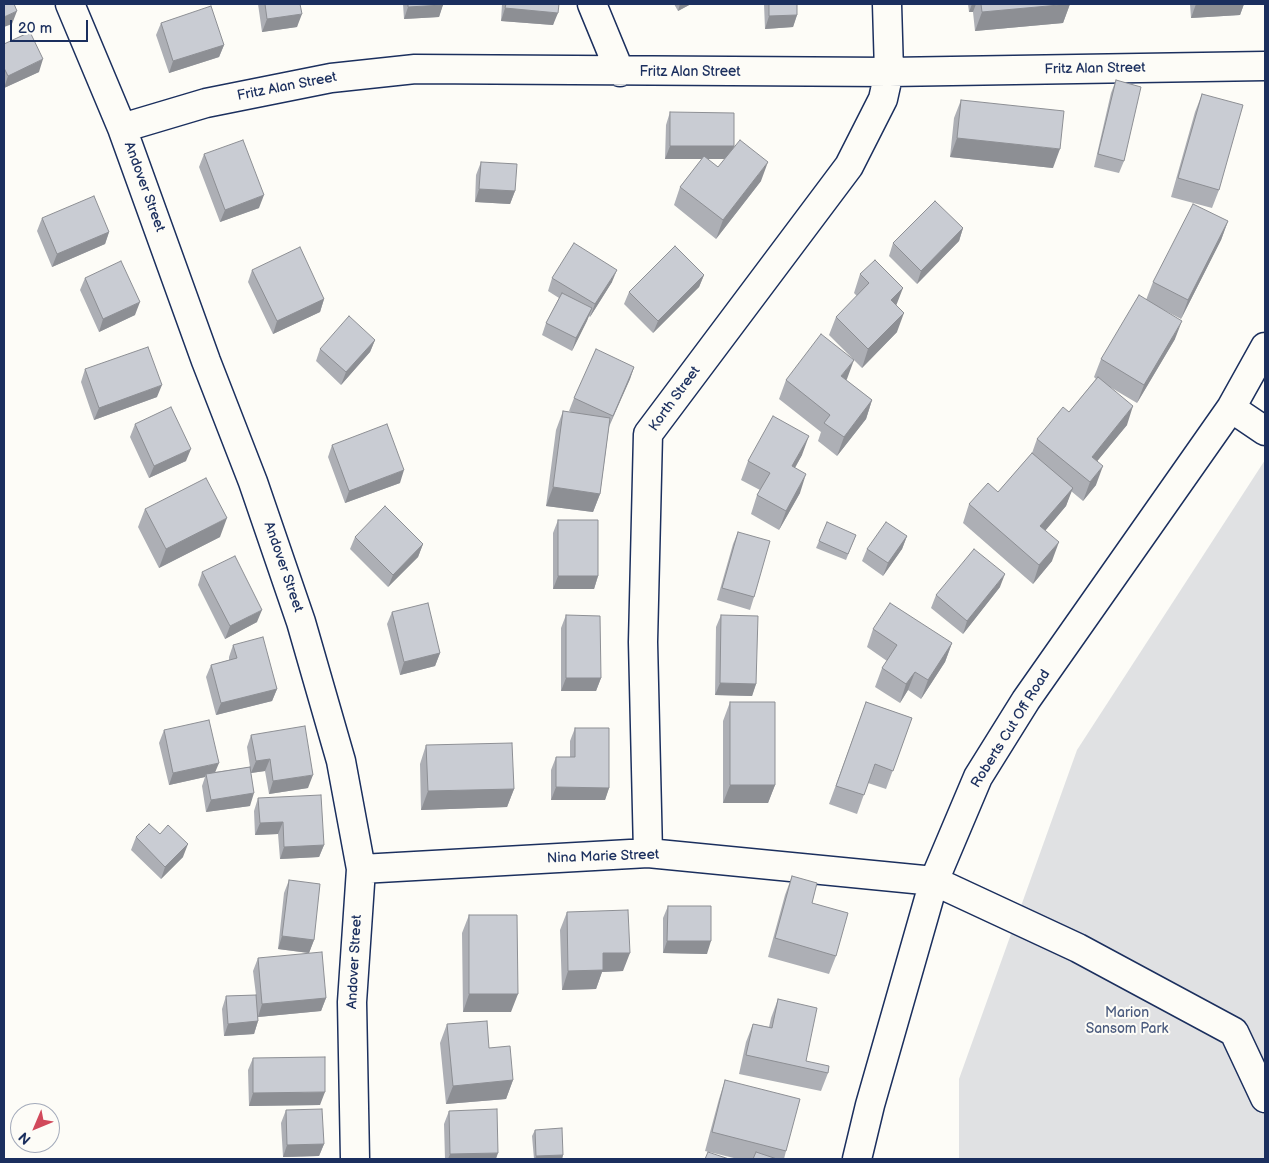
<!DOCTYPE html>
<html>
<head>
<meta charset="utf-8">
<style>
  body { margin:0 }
  #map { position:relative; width:1269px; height:1163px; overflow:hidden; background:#fdfcf7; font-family:"Balsamiq Sans",sans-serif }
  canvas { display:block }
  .frame { position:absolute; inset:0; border:5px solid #1b2f5e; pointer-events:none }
  .north { position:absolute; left:10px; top:1103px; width:50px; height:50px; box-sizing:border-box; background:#fdfcf7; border:1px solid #a3aaba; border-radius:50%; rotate:225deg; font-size:14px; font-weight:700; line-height:20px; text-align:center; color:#1b2f5e }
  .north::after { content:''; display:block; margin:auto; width:18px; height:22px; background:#d1495b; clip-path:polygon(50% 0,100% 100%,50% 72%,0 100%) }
  .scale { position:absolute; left:10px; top:20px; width:78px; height:22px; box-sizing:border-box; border:2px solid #1b2f5e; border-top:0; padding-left:6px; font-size:15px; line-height:18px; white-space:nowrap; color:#1b2f5e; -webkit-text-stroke:4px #fdfcf7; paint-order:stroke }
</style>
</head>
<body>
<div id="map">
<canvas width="1269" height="1163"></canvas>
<div class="frame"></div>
<div class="north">N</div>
<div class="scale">20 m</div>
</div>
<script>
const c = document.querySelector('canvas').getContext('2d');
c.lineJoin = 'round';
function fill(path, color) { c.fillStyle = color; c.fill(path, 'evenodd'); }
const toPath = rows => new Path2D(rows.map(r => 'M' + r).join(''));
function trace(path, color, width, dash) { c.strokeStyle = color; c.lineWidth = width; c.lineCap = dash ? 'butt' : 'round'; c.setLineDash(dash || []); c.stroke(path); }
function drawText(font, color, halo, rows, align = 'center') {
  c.font = font + ' "Balsamiq Sans",sans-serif'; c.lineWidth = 4; c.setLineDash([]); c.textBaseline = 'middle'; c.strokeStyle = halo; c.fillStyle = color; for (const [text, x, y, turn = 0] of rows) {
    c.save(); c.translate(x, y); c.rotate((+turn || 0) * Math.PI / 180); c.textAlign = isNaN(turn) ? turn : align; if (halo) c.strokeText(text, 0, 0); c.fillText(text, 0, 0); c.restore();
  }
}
const green = toPath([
  [1265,460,1265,1159,959,1159,959,1079,1077,750]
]);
const minor = toPath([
  [70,4,122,128,206,361,253,482,301,622,341,761,361,869,352,1002,355,1159],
  [592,4,620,72],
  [122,128,206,103,331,78,415,69,889,72,1265,66],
  [1231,408,1265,431],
  [648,853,643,642,648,434,849,166,883,99,889,72,887,4],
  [361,869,648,853,934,881,1078,948,1234,1032,1265,1098],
  [857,1159,870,1105,934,881,978,777,1026,700,1231,408,1265,347]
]);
const wall = toPath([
  [258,4,300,4,297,27,262,32],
  [403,4,443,4,439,17,404,19],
  [502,4,559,4,553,25,501,21],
  [674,4,691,4,678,11],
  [764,4,797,4,797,15,793,27,765,29],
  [968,4,1070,4,1063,23,975,31,973,12,969,12],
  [1190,4,1244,4,1240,15,1191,18],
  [161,23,224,45,219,57,169,73,156,35],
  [4,44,39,72,4,88],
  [1116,80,1124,161,1119,173,1094,167,1111,93],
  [1202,94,1219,190,1212,208,1171,197,1195,112],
  [961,100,1053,168,950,157,954,118],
  [670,112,734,146,761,181,716,239,674,205,680,187,702,159,665,159,666,125],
  [707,159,725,159,718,167],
  [204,154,259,208,220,222,199,167],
  [481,162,515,191,510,204,475,202,476,175],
  [42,218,109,232,105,244,52,267,37,231],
  [1228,221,1221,240,1181,319,1160,308,1175,339,1137,403,1110,387,1127,425,1097,461,1096,485,1083,501,1071,491,1066,506,1045,531,1052,561,1033,584,963,523,969,504,998,492,1032,453,1037,439,1069,412,1096,379,1094,377,1101,359,1146,300,1153,282],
  [963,228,959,241,917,284,889,256,893,243],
  [252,270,324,299,320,312,273,334,248,282],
  [860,274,897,306,897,332,862,368,829,335,836,317,857,296,854,293],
  [704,275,699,287,653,333,624,304,629,292],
  [85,278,135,315,99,332,80,290],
  [552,278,612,282,590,317,589,316,572,351,542,335,546,323,559,298,548,291],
  [375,340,370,352,341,385,316,361,320,349],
  [634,367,630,379,609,427,600,494,593,512,546,506,556,430,563,411,573,413,569,411,574,398],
  [85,369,157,397,94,420,81,382],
  [847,379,846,380,872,400,866,419,837,456,818,441,821,432,779,399,786,380],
  [135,424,186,461,149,478,130,437],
  [332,445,400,483,345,503,328,457],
  [802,455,795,468,800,493,779,530,751,514,757,495,760,490,741,480,748,461],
  [145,509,220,537,159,568,138,527],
  [558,520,598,576,594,589,553,589,553,533],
  [738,532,754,597,750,610,717,600,733,544],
  [856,535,846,560,816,548,819,541],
  [907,536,902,549,883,576,862,561,867,549],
  [355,537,423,544,418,557,388,587,350,549],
  [202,572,257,622,225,639,198,585],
  [1000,587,963,634,931,608,936,595],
  [392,612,440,653,435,666,400,675,387,624],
  [566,615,601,678,596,691,561,691,561,628],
  [721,615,756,684,752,696,715,695,716,627],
  [873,629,952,643,945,662,921,699,908,690,900,703,875,687,882,668,887,661,867,647],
  [233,645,277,689,272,701,216,715,206,677,211,665,229,660,229,657],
  [730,702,775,785,768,803,723,803,723,721],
  [866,702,912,718,886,789,868,783,857,814,829,804],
  [575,728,609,788,605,800,551,800,551,770,556,757,570,757,570,741],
  [164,730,215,772,250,767,247,747,251,735,308,788,269,794,265,771,251,773,250,806,206,812,202,786,205,777,169,785,159,743],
  [426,745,514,789,507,807,421,810,420,764],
  [258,798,324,845,319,857,280,859,278,834,255,835,254,811],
  [136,837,183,857,161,879,131,850],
  [792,876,812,903,836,956,829,974,768,957,785,895],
  [289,880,314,940,309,953,278,949,284,893],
  [668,906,707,954,663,953,663,918],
  [567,912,623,971,602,972,596,989,562,990,560,930],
  [469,915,511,1012,463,1012,462,933],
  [258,958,326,998,321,1011,258,1017,258,1021,254,1034,224,1036,222,1009,226,996,256,995,253,971],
  [778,999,806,1061,828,1073,821,1091,739,1074,746,1042,753,1024,769,1027,771,1018],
  [447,1024,489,1048,513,1080,506,1099,446,1104,440,1043],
  [253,1058,320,1105,249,1106,248,1070],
  [725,1080,786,1151,784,1159,738,1159,705,1151,719,1099],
  [286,1110,324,1144,319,1156,283,1157,281,1123],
  [449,1111,496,1159,445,1159,444,1124],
  [535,1130,563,1155,562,1159,534,1159,532,1136]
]);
const shadedWall = toPath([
  [680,4,691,4,678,11],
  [972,4,976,4,973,12,969,12],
  [1070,4,1063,23,975,31,982,12],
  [1196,4,1244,4,1240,15,1191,18],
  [443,5,439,17,404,19,408,7],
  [505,8,558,13,553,25,501,21],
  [17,11,12,24,4,27,4,17],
  [302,14,297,27,262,32,267,19],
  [797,15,793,27,765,29,769,16],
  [224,45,219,57,169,73,173,61],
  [43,59,39,72,4,88,8,76],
  [957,138,1060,149,1053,168,950,157],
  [670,146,734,146,729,159,665,159],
  [768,162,761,181,716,239,723,220],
  [479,189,515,191,510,204,475,202],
  [264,195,259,208,220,222,225,210],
  [1228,221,1221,240,1181,319,1188,300],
  [963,228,959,241,917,284,921,271],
  [109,232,105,244,52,267,57,254],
  [617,270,612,282,590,317,595,304],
  [704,275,699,287,653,333,658,321],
  [903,288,896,306,891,300],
  [324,299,320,312,273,334,277,321],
  [140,302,135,315,99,332,103,319],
  [592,308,587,321,572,351,576,338],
  [904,313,897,332,862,368,868,349],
  [1182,321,1175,339,1137,403,1144,385],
  [375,340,370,352,341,385,346,372],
  [854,360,847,379,834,395,841,376],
  [634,367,630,379,608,428,613,416],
  [162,385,157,397,94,420,99,408],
  [872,400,866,419,837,456,844,437],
  [1133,406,1127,425,1085,476,1092,457],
  [809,436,802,455,785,485,792,466],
  [191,449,186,461,149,478,154,466],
  [1103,466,1096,485,1083,501,1090,482],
  [404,470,400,483,345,503,349,491],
  [806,474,800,493,779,530,786,511],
  [553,487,600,494,593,512,546,506],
  [1073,488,1066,506,1033,545,1040,526],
  [227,518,220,537,159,568,166,549],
  [907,536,902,549,883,576,888,563],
  [1059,542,1052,561,1033,584,1039,565],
  [423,544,418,557,388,587,393,575],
  [1005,574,1000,587,963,634,967,621],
  [558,576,598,576,594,589,553,589],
  [262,610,257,622,225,639,230,626],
  [952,643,945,662,921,699,928,680],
  [440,653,435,666,400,675,404,662],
  [915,672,908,690,900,703,906,684],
  [566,678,601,678,596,691,561,691],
  [720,683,756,684,752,696,715,695],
  [277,689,272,701,216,715,221,703],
  [270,759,265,771,251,773,256,761],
  [219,763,214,775,206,774,205,777,169,785,173,773],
  [313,775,308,788,269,794,273,781],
  [730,785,775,785,768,803,723,803],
  [556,787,609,788,605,800,551,800],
  [514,789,507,807,421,810,428,791],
  [254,793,250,806,206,812,211,800],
  [283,822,278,834,255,835,260,823],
  [188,844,183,857,161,879,165,867],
  [324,845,319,857,280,859,284,847],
  [282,936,314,940,309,953,278,949],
  [667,941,711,941,707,954,663,953],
  [603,953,630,953,623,971,602,972,596,989,562,990,568,971],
  [469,994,518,994,511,1012,463,1012],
  [326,998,321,1011,258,1017,262,1004],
  [258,1021,254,1034,224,1036,228,1024],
  [513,1080,506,1099,446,1104,453,1086],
  [325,1092,320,1105,249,1106,253,1093],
  [324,1144,319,1156,283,1157,287,1145],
  [498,1153,496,1159,448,1159,450,1154],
  [563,1155,562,1159,535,1159,536,1156]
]);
const building = toPath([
  [4,4,14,4,17,11,4,17,4,4],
  [265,4,300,4,302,14,267,19,265,4],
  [408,4,443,4,443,5,408,7,408,4],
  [506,4,559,4,558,13,505,8,506,4],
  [769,4,797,4,797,15,769,16,769,4],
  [981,4,1070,4,982,12,981,4],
  [211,6,224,45,173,61,161,23,211,6],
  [30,32,43,59,8,76,4,68,4,44,30,32],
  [1116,80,1141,87,1124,161,1098,154,1116,80],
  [1202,94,1243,105,1219,190,1178,178,1202,94],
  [961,100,1064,111,1060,149,957,138,961,100],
  [670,112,734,113,734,146,670,146,670,112],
  [243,140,264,195,225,210,204,154,243,140],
  [740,140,768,162,723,220,680,187,704,156,718,167,740,140],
  [481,162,517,164,515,191,479,189,481,162],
  [94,196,109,232,57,254,42,218,94,196],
  [935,201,963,228,921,271,893,243,935,201],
  [1193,204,1228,221,1188,300,1153,282,1193,204],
  [574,243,617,270,595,304,552,278,574,243],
  [675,246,704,275,658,321,629,292,675,246],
  [300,247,324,299,277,321,252,270,300,247],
  [875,260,903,288,891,300,904,313,868,349,836,317,869,283,860,274,875,260],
  [121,261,140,302,103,319,85,278,121,261],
  [562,293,592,308,576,338,546,323,562,293],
  [1139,295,1182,321,1144,385,1101,359,1139,295],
  [349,316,375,340,346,372,320,349,349,316],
  [821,334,854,360,841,376,872,400,844,437,824,423,830,415,786,380,821,334],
  [148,347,162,385,99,408,85,369,148,347],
  [596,349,634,367,613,416,574,398,596,349],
  [1098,377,1133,406,1092,457,1103,466,1090,482,1037,439,1063,407,1069,412,1098,377],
  [171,407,191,449,154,466,135,424,171,407],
  [563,411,610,418,600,494,553,487,563,411],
  [773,416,809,436,792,466,806,474,786,511,757,495,770,473,748,461,773,416],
  [387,424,404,470,349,491,332,445,387,424],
  [1032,453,1073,488,1040,526,1059,542,1039,565,969,504,988,483,998,492,1032,453],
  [206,478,227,518,166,549,145,509,206,478],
  [385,506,423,544,393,575,355,537,385,506],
  [558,520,598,520,598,576,558,576,558,520],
  [827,522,856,535,848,554,819,541,827,522],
  [886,522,907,536,888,563,867,549,886,522],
  [738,532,770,541,754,597,722,588,738,532],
  [974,549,1005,574,967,621,936,595,974,549],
  [235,556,262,610,230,626,202,572,235,556],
  [428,603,440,653,404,662,392,612,428,603],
  [890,603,952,643,928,680,915,672,906,684,882,668,897,645,873,629,890,603],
  [566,615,600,616,601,678,566,678,566,615],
  [721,615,758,616,756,684,720,683,721,615],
  [263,637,277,689,221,703,211,665,237,658,233,645,263,637],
  [730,702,775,702,775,785,730,785,730,702],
  [866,702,912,718,893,771,875,764,864,795,836,786,866,702],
  [209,720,219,763,173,773,164,730,209,720],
  [305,726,313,775,273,781,270,759,256,761,251,735,305,726],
  [575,728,609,728,609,788,556,787,556,757,575,757,575,728],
  [512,743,514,789,428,791,426,745,512,743],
  [250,767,254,793,211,800,206,774,250,767],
  [321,795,324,845,284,847,283,822,260,823,258,798,321,795],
  [149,824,160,834,168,825,188,844,165,867,136,837,149,824],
  [792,876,817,883,812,903,848,913,836,956,775,938,792,876],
  [289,880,320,884,314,940,282,936,289,880],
  [668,906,711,906,711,941,667,941,668,906],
  [628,910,630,953,603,953,603,970,568,971,567,912,628,910],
  [469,915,517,915,518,994,469,994,469,915],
  [322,952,326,998,262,1004,258,958,322,952],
  [256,995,258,1021,228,1024,226,996,256,995],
  [778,999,817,1008,806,1061,829,1066,828,1073,746,1055,753,1024,772,1028,778,999],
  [487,1021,489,1048,510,1046,513,1080,453,1086,447,1024,487,1021],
  [325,1057,325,1092,253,1093,253,1058,325,1057],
  [725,1080,800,1099,786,1151,712,1132,725,1080],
  [322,1109,324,1144,287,1145,286,1110,322,1109],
  [497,1109,498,1153,450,1154,449,1111,497,1109],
  [562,1128,563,1155,536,1156,535,1130,562,1128],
  [708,1152,729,1159,705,1159,708,1152],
  [756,1152,777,1159,753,1159,756,1152]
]);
const streetNames = [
  ["Fritz Alan Street",1095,69,-1],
  ["Fritz Alan Street",690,72],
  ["Fritz Alan Street",287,87,-11],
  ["Andover Street",144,187,70],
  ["Korth Street",675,399,-54],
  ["Andover Street",283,567,71],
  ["Roberts Cut Off Road",1011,729,-58],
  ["Nina Marie Street",603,857,-2],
  ["Andover Street",355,962,-87]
];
const parkNames = [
  ["Marion",1127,1013],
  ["Sansom Park",1127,1029]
];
fill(green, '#e0e1e3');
trace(minor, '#1b2f5e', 31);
trace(minor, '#fdfcf7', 28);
fill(wall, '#adafb5');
fill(shadedWall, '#8d8f94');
fill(building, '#c9ccd3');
trace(building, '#8d8f94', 1);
drawText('14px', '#1b2f5e', '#fdfcf7', streetNames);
drawText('14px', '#4c5c7f', '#fdfcf7', parkNames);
</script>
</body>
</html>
